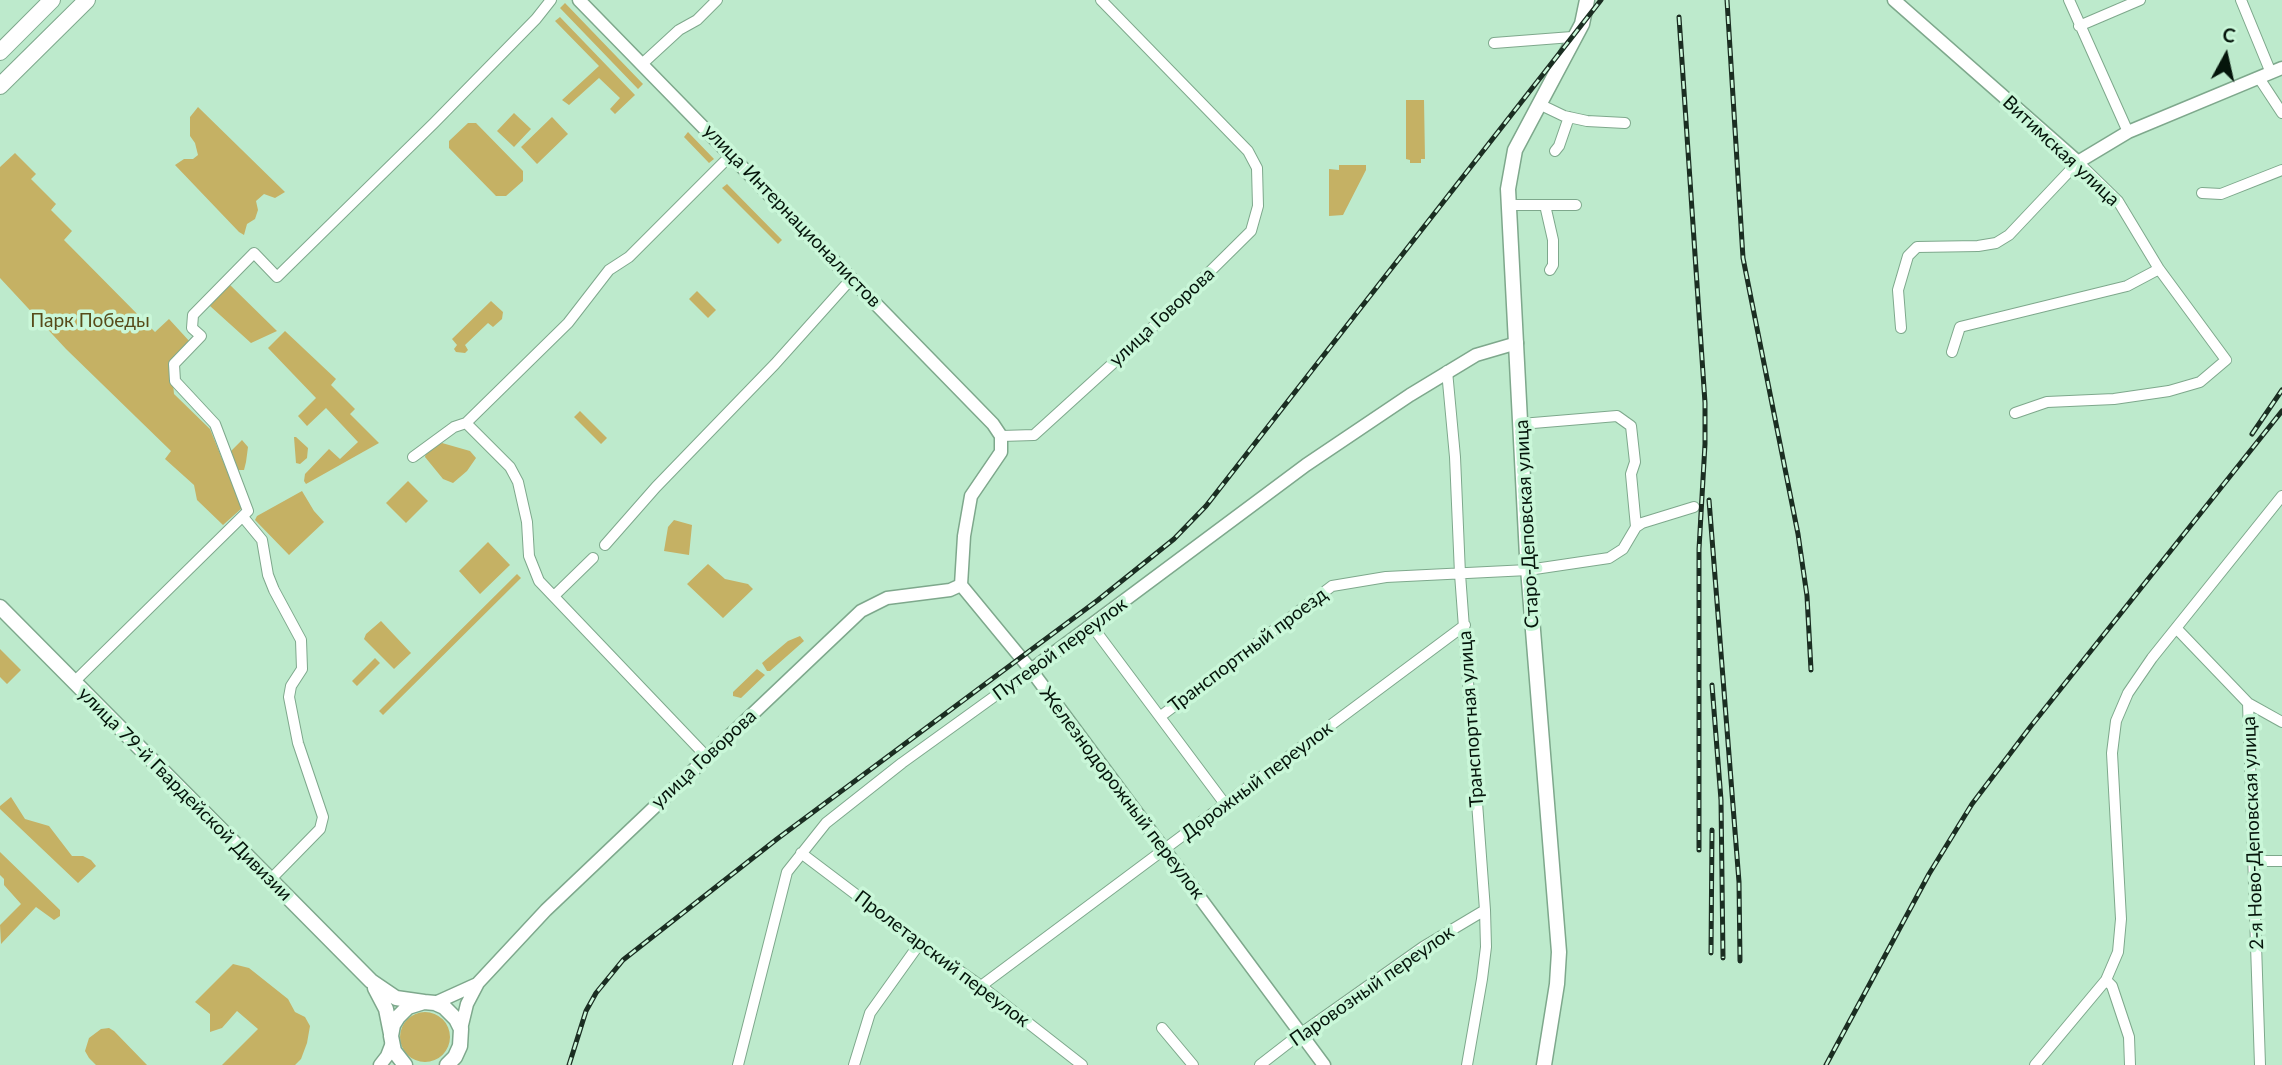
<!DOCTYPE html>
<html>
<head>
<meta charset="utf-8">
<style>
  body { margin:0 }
  #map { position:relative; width:2282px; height:1065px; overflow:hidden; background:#bdeacc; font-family:Lato,sans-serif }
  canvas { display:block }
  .north { position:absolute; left:2191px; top:21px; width:70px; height:70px; -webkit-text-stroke:5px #caf7d9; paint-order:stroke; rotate:8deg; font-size:19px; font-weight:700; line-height:28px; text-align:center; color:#05150b }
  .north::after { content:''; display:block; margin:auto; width:24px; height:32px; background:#05150b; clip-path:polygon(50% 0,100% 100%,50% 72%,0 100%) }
</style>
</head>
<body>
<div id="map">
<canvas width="2282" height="1065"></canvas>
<div class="north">С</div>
</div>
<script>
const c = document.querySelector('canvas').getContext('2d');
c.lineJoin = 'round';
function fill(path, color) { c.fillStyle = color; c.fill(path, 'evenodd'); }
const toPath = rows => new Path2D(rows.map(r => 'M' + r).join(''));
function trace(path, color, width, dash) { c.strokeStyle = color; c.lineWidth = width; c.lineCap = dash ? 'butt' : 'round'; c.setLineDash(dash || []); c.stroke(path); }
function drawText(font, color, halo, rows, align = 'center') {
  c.font = font + ' Lato,sans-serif'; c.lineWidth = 7; c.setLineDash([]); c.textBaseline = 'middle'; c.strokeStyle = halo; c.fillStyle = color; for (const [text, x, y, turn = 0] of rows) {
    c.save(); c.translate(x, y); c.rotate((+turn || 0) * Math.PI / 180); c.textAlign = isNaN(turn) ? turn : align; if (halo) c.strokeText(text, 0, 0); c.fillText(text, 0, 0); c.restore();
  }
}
const green = toPath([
  [565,3,643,84,638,89,560,8],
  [560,17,635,95,615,114,610,109,620,98,599,78,569,105,562,100,599,66,555,21],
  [1406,100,1424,100,1425,159,1421,159,1421,163,1410,163,1410,160,1406,159],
  [198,107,285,192,275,198,264,194,256,201,258,210,255,219,247,224,244,235,239,232,175,165,184,159,193,159,198,155,195,143,190,136,190,117],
  [514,113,531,129,514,147,497,131],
  [552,117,568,134,537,164,521,147],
  [468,123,476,123,523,171,523,181,506,196,496,196,449,148,449,141],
  [688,132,714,159,709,163,684,137],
  [15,153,36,174,31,179,56,204,51,210,72,231,64,240,155,332,169,319,191,343,171,361,174,394,210,429,242,508,223,525,197,500,194,485,165,459,171,451,66,349,0,278,0,167],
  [1339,165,1366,165,1366,170,1343,215,1329,216,1329,169,1339,170],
  [727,184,782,240,778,244,722,188],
  [229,284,277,331,251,343,210,306],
  [697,291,716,310,708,318,689,299],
  [491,301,503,312,502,319,493,327,488,323,465,345,468,350,465,353,456,352,454,349,457,345,452,339],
  [285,331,336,379,331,385,355,409,350,414,379,443,306,484,304,481,305,474,329,449,340,459,358,442,326,408,307,426,298,416,316,398,268,348],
  [580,411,607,438,601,444,574,417],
  [294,437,296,437,308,448,307,458,300,464,296,463],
  [242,440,248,447,246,462,244,470,238,470,230,452],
  [442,443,470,451,476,458,467,471,453,483,443,479,425,457,426,452],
  [408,481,428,501,406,523,386,503],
  [302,491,314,511,324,522,289,555,255,520,257,516],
  [674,520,692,525,689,555,664,551,668,527],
  [488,542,510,565,480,594,459,571],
  [708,564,725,579,748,584,753,589,723,618,687,584],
  [517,574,521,578,383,715,379,711],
  [381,621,411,653,394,669,364,639,366,634],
  [800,636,804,641,770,671,767,671,762,663,788,641],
  [0,649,21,670,7,684,0,677],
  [375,658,380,663,357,686,352,681],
  [757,669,765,675,741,698,733,696,733,692],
  [11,797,25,819,49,826,72,856,83,856,91,860,96,866,78,883,0,809,0,806],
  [0,852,60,910,60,916,54,920,36,907,1,944,0,925,21,904,4,885,4,879,0,875],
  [233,964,249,968,288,999,295,1012,305,1017,310,1026,307,1043,301,1059,295,1065,222,1065,258,1029,237,1011,222,1028,210,1032,210,1014,195,1002],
  '400 1037a25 25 0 1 1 50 0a25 25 0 1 1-50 0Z',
  [109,1028,114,1031,147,1065,96,1065,89,1058,85,1051,89,1038,101,1029]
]);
const minor = toPath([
  [2069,0,2128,132],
  [2241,0,2271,73],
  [2079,26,2140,0],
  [1494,43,1572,37,1577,34],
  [642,64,679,30,697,20,717,0],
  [2259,78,2282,113],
  [1539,104,1564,116,1587,121,1625,123],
  [1555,151,1559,146,1569,117],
  [2202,193,2221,194,2282,170],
  [1509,205,1576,205],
  [1545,205,1553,240,1553,265,1550,270],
  [1901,328,1898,290,1908,256,1917,247,1978,246,1996,243,2009,235,2078,162,2118,201,2159,269,2226,360,2200,382,2169,391,2114,399,2047,402,2015,413],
  [1952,352,1960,327,2127,286,2159,269],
  [1447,371,1455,457,1460,574,1485,910,1486,947,1482,979,1467,1065],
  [466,423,510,467,518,482,527,522,529,556,539,581,706,756],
  [1521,424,1617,416,1631,426,1635,462,1631,474,1636,527],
  [1001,436,1034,435,1165,316,1251,231,1258,206,1257,168,1248,151,1101,0],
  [413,457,454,427,466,423,568,323,609,270,629,257,732,154],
  [243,517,262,540,268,575,274,590,301,640,302,669,291,686,289,697,298,743,323,817,320,829,270,880],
  [605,545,656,487,775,364,852,278],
  [554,596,593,558],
  [1092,626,1225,804],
  [2177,629,2248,703,2260,1065],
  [74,682,248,511,215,424,175,381,174,364,201,336,192,328,193,315,254,253,277,277,434,123,536,19,551,0],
  [2248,703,2282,722],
  [1161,716,1332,586,1386,577,1528,570,1609,558,1623,549,1636,527,1642,523,1694,507],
  [801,853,920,943,981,986,1082,1065],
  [2253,861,2282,861],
  [981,986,1465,625],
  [1162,1028,1193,1065],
  [738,1065,787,872,826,823,902,763,1031,670],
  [854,1065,870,1013,920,943],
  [1260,1065,1300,1034,1423,947,1485,910],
  [2035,1065,2106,980],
  [2130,1065,2129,1037,2112,986,2106,980,2118,952,2121,919,2112,753,2116,721,2128,693,2152,658,2282,496]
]);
const tertiary = toPath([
  [579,0,993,424,1001,436,1001,452,971,496,964,536,961,585,1031,670,1324,1065],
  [1894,0,2078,162,2128,132,2282,68],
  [1031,670,1306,465,1410,395,1476,355,1517,343],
  [435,1003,477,984],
  [461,1029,467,1004,478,983,546,910,861,611,887,598,950,590,961,585],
  [380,1065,387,1056,392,1043]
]);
const secondary = toPath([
  [0,607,371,981,396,998,424,1002],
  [375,988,386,1009,391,1034],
  [405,1065,394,1051,391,1036,393,1025,398,1017,408,1007,424,1002,435,1003,444,1007,456,1019,461,1029,460,1046,455,1057,447,1065],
  [1544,1065,1557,984,1559,952,1527,556,1508,189,1515,150,1582,24,1587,0]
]);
const primary = toPath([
  [0,52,52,0],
  [0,86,87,0]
]);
const rail = toPath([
  [1727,0,1743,258,1798,534,1807,596,1811,670],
  [1679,17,1705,403,1705,444,1699,549,1699,850],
  [2252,434,2282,390],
  [1709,500,1739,882,1740,961],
  [1712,685,1721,800,1723,958],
  [1711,953,1712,830],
  [569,1065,586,1011,596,993,623,960,777,839,1098,600,1174,539,1206,506,1601,0],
  [1826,1065,1929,874,1972,804,2031,726,2282,411]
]);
const streetNames = [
  ["Витимская улица",2061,151,43],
  ["улица Интернационалистов",792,216,46],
  ["улица Говорова",1162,317,-43],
  ["Старо-Деповская улица",1527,524,-93],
  ["Путевой переулок",1060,649,-36],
  ["Транспортный проезд",1248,650,-37],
  ["Транспортная улица",1471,719,-94],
  ["улица Говорова",704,759,-43],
  ["Дорожный переулок",1257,781,-37],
  ["Железнодорожный переулок",1122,793,53],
  ["улица 79-й Гвардейской Дивизии",185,794,45],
  ["2-я Ново-Деповская улица",2253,833,-92],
  ["Пролетарский переулок",942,959,37],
  ["Паровозный переулок",1372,986,-35]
];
const parkNames = [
  ["Парк Победы",90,321]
];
fill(green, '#c5b164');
trace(minor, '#7ea88c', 12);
trace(tertiary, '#7ea88c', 15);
trace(secondary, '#7ea88c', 17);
trace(primary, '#7ea88c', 18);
trace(minor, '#fff', 10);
trace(tertiary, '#fff', 12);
trace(secondary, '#fff', 14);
trace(primary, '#fff', 16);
trace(rail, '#1b2e22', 5);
trace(rail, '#caf7d9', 2.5, [8]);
drawText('19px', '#05150b', '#caf7d9', streetNames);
drawText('19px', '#574b1a', '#caf7d9', parkNames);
</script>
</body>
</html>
